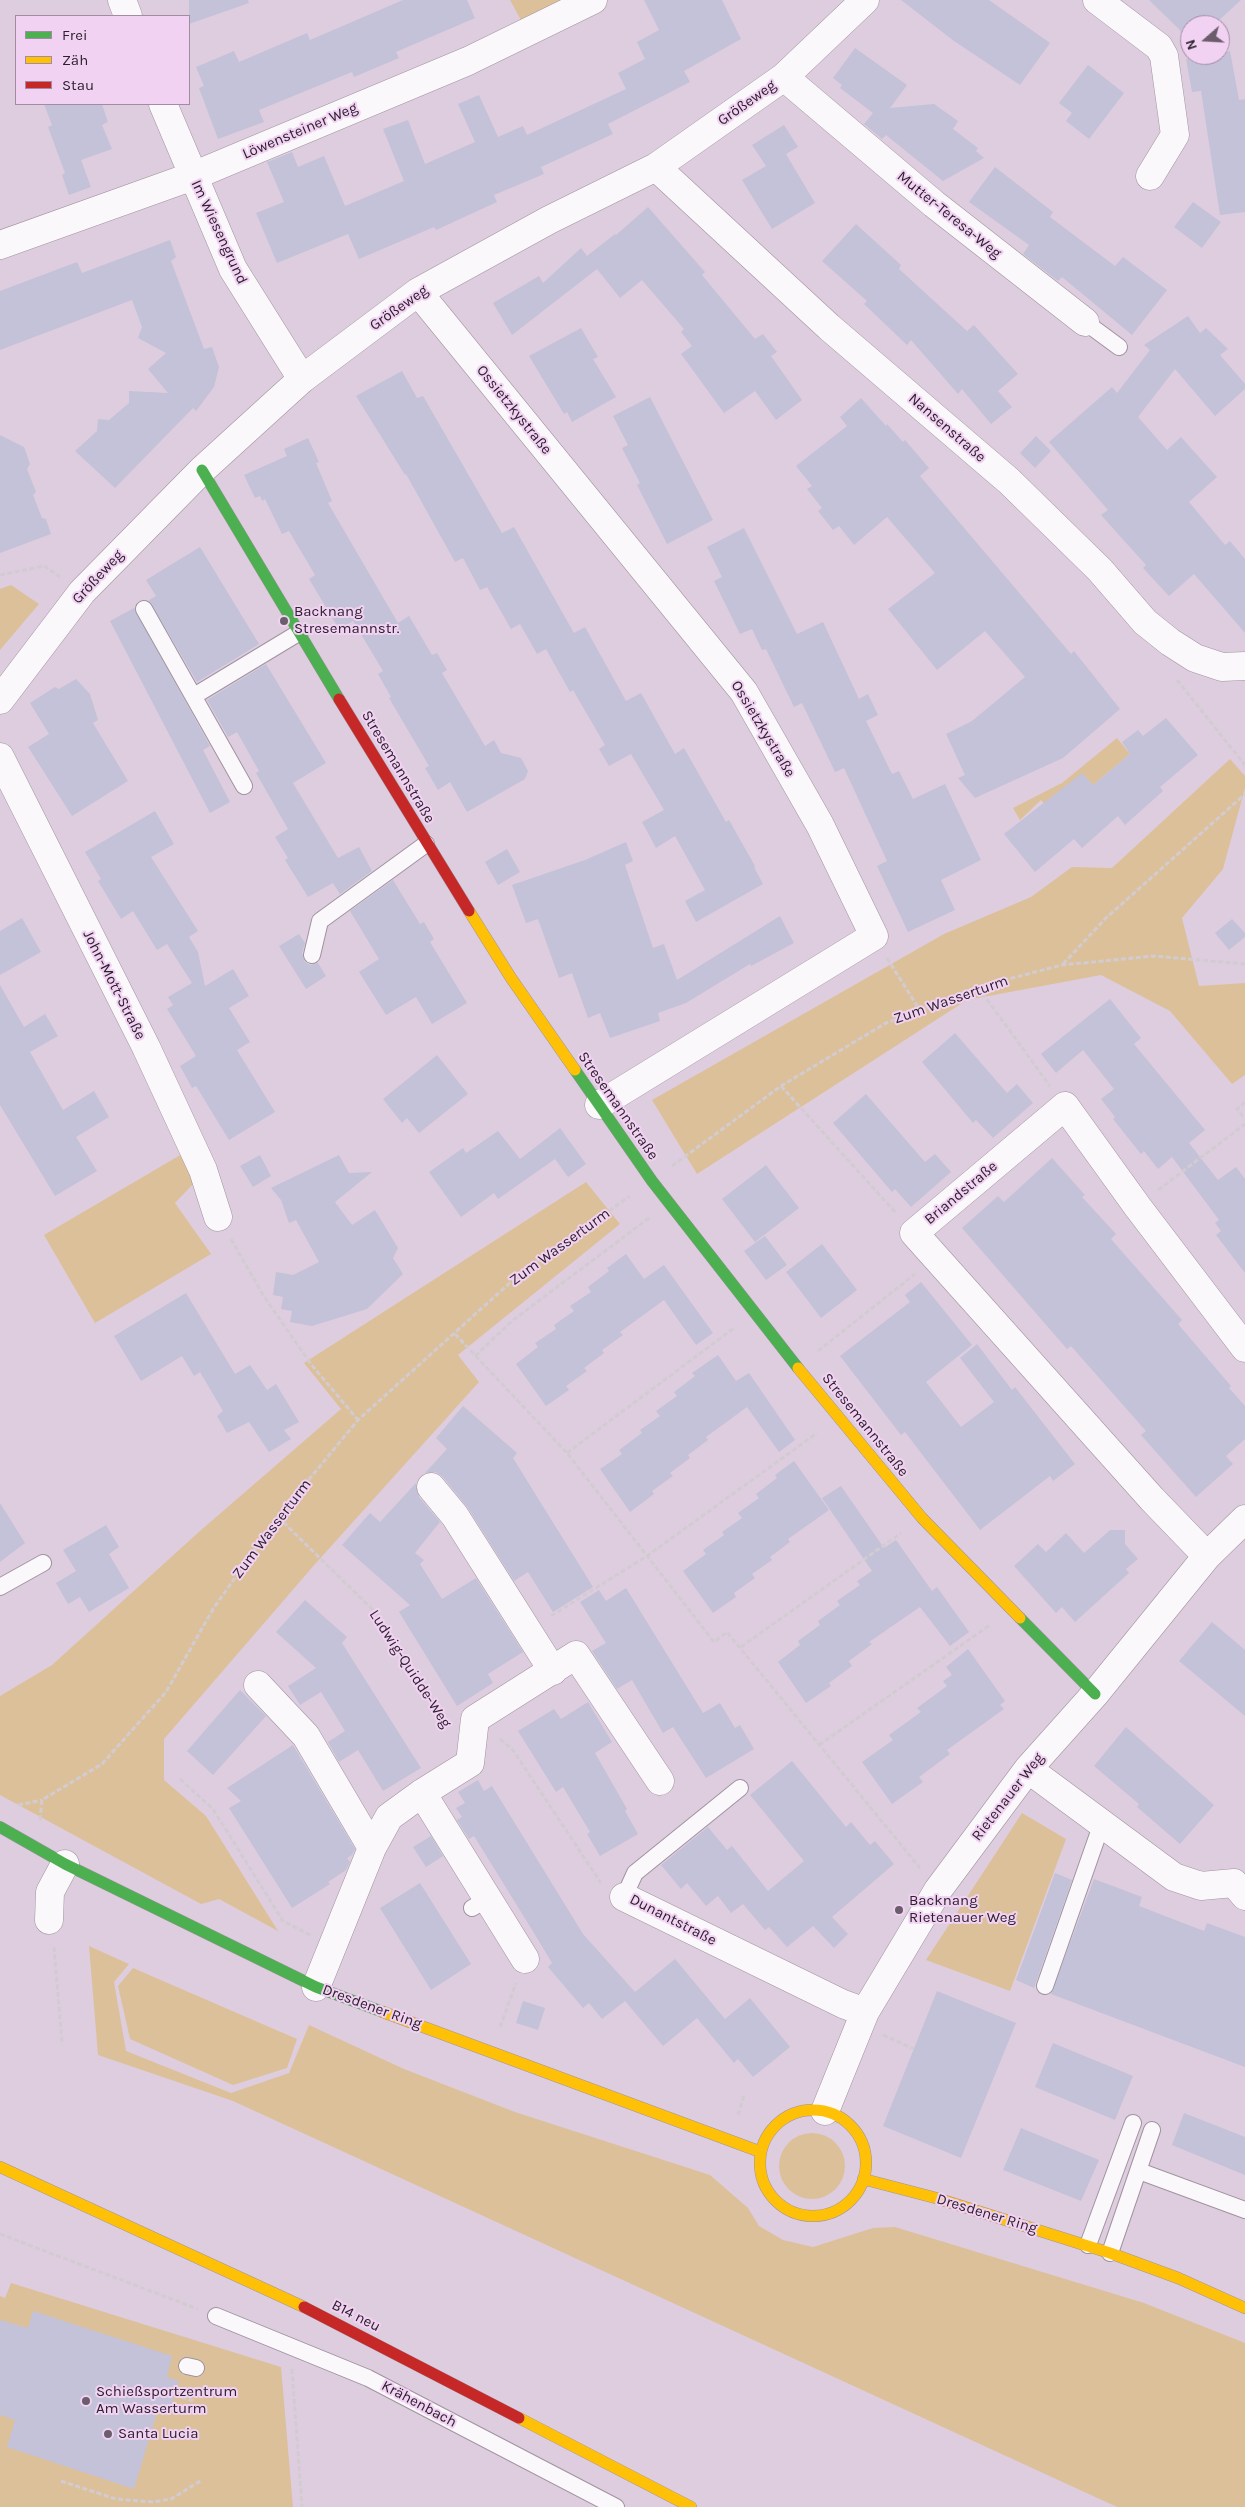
<!DOCTYPE html>
<html>
<head>
<meta charset="utf-8">
<style>
  body { margin:0 }
  #map { position:relative; width:1245px; height:2507px; overflow:hidden; background:#decdde; font-family:Karla,sans-serif }
  canvas { display:block }
  .legend { position:absolute; left:15px; top:15px; width:175px; height:90px; box-sizing:border-box; background:#f2d2f3; border:1px solid #a38ba4; margin:0; padding:6px 9px; list-style:none; font-size:15px; color:#2d212d }
  .legend li { display:flex; align-items:center; gap:10px; height:25px }
  .legend b { width:25px; border:1px solid #a38ba4 }
  .north { position:absolute; left:1180px; top:15px; width:50px; height:50px; box-sizing:border-box; background:#f2d2f3; border:1px solid #a38ba4; border-radius:50%; rotate:251deg; font-size:14px; font-weight:700; line-height:20px; text-align:center; color:#2d212d }
  .north::after { content:''; display:block; margin:auto; width:18px; height:22px; background:#6b5d6b; clip-path:polygon(50% 0,100% 100%,50% 72%,0 100%) }
</style>
</head>
<body>
<div id="map">
<canvas width="1245" height="2507"></canvas>
<ul class="legend">
<li><b style="height:6px;background:#4caf50"></b>Frei</li>
<li><b style="height:6px;background:#ffc107"></b>Zäh</li>
<li><b style="height:6px;background:#c62828"></b>Stau</li>
</ul>
<div class="north">N</div>
</div>
<script>
const c = document.querySelector('canvas').getContext('2d');
c.lineJoin = 'round';
function fill(path, color) { c.fillStyle = color; c.fill(path, 'evenodd'); }
const toPath = rows => new Path2D(rows.map(r => 'M' + r).join(''));
function trace(path, color, width, dash) { c.strokeStyle = color; c.lineWidth = width; c.lineCap = dash ? 'butt' : 'round'; c.setLineDash(dash || []); c.stroke(path); }
function drawText(font, color, halo, rows, align = 'center') {
  c.font = font + ' Karla,sans-serif'; c.lineWidth = 4; c.setLineDash([]); c.textBaseline = 'middle'; c.strokeStyle = halo; c.fillStyle = color; for (const [text, x, y, turn = 0] of rows) {
    c.save(); c.translate(x, y); c.rotate((+turn || 0) * Math.PI / 180); c.textAlign = isNaN(turn) ? turn : align; if (halo) c.strokeText(text, 0, 0); c.fillText(text, 0, 0); c.restore();
  }
}
const green = toPath([
  [510,0,565,0,522,22],
  [11,585,39,604,0,650,0,589],
  [1117,738,1130,754,1093,785,1086,778,1050,811,1041,800,1020,820,1013,808,1062,783],
  [1230,759,1245,776,1245,788,1223,869,1182,918,1199,986,1245,983,1245,1075,1232,1084,1170,1011,1101,975,967,1000,697,1174,652,1100,944,934,1031,897,1072,867,1112,868],
  [182,1154,195,1182,175,1203,211,1254,95,1323,44,1235],
  [586,1182,620,1224,458,1355,479,1382,316,1563,164,1739,164,1780,206,1816,278,1931,219,1899,201,1904,0,1795,0,1696,52,1665,200,1531,341,1409,304,1363],
  [1022,1813,1066,1839,1010,1991,926,1960],
  [89,1946,129,1964,114,1982,126,2051,231,2093,289,2073,309,2025,404,2069,515,2112,710,2175,748,2208,759,2226,783,2240,813,2247,873,2228,895,2227,1144,2303,1245,2343,1245,2507,1117,2507,233,2101,98,2055],
  [133,1968,297,2039,287,2068,233,2085,130,2039,118,1986],
  '779 2166a33 33 0 1 1 66 0a33 33 0 1 1-66 0Z',
  [11,2283,281,2367,293,2507,0,2507,0,2296,5,2298]
]);
const building = toPath([
  [189,0,248,0,249,3,189,24],
  [403,0,467,0,475,18,396,52,399,58,354,77,352,72,259,110,264,122,218,139,199,88,204,86,196,67,234,51,239,62,307,33,310,40],
  [644,0,722,0,741,39,684,71,690,82,608,124,613,134,541,167,544,174,494,195,497,202,436,230,434,227,359,259,348,234,277,263,256,213,284,202,267,162,292,152,298,167,324,156,345,206,404,181,383,129,408,120,425,164,475,142,458,104,479,95,498,137,523,126,527,135,626,89,618,73,645,59,637,42,659,30],
  [901,0,989,0,1050,43,1020,85,954,41],
  [1149,0,1241,0,1214,25,1190,25,1190,47,1184,52,1180,30],
  [855,48,907,85,890,108,934,104,958,121,953,129,978,148,976,151,984,158,943,181,886,135,882,139,864,124,873,113,840,88,842,85,833,78],
  [1230,51,1239,100,1245,99,1245,212,1220,215,1201,91,1192,92,1186,59,1220,55,1220,53],
  [1088,65,1124,93,1089,139,1066,121,1072,113,1059,103],
  [44,104,102,104,108,122,102,125,112,149,81,160,91,187,69,195,62,175,65,173,48,127,52,125],
  [784,125,798,147,786,154,815,203,772,229,742,180,766,166,752,145],
  [995,167,1053,212,1050,217,1115,266,1123,257,1167,290,1132,335,1062,277,1058,281,1023,254,1029,245,969,202],
  [1193,202,1221,222,1202,248,1174,227],
  [648,207,705,272,702,275,755,339,763,334,777,352,771,356,802,400,776,420,755,391,724,413,681,354,692,346,681,332,684,329,642,280,620,298,597,269,512,335,493,303,539,276,543,283,581,248,587,256,615,234,616,235],
  [856,224,901,265,899,269,967,331,974,325,1018,374,998,391,1012,407,991,424,962,389,958,394,911,340,907,345,864,304,867,301,822,261],
  [170,240,176,257,171,261,204,349,212,347,219,367,214,387,196,411,193,408,115,488,75,451,97,431,98,419,109,420,129,403,129,391,168,393,148,369,166,353,138,338,142,327,132,300,0,350,0,291,77,262,82,273],
  [1188,316,1200,333,1206,328,1228,349,1220,355,1245,384,1245,389,1215,416,1175,369,1138,417,1167,450,1181,437,1217,477,1189,502,1225,545,1230,541,1245,559,1245,633,1194,574,1169,596,1143,568,1146,565,1101,515,1108,510,1049,442,1112,387,1117,393,1150,350,1144,345],
  [581,328,598,357,593,359,616,397,572,422,567,412,564,414,529,356],
  [402,371,417,398,423,396,502,533,514,527,574,633,585,627,626,701,641,693,675,754,684,748,726,822,729,820,755,866,754,867,763,884,696,922,685,901,705,890,675,836,656,848,642,822,664,810,631,754,609,766,599,749,605,745,573,690,570,692,546,649,537,654,520,624,511,629,487,587,480,590,463,558,455,562,406,474,405,475,356,396],
  [650,397,713,520,667,544,637,485,640,483,622,448,628,445,613,416],
  [861,398,886,426,887,424,903,442,905,440,929,468,920,476,1071,654,1074,651,1120,709,1063,758,975,798,958,778,965,775,946,734,972,721,1025,677,985,631,937,670,888,609,935,573,887,517,854,545,839,526,833,530,818,511,822,508,807,489,812,486,796,466,847,426,840,417],
  [0,435,24,447,30,464,27,469,36,492,33,495,42,518,46,519,51,534,0,553],
  [1036,436,1051,451,1035,468,1020,453],
  [308,438,319,462,316,463,332,501,328,503,398,623,409,616,432,655,437,653,447,670,442,673,485,746,494,740,501,753,521,758,528,771,525,779,467,812,450,782,438,790,425,768,429,766,389,698,391,697,378,674,383,671,353,621,339,629,309,579,315,575,289,531,282,534,265,499,262,501,260,496,255,498,244,475,287,456,284,449],
  [744,528,797,634,823,622,859,699,868,694,878,715,866,721,892,774,899,771,913,799,945,784,981,860,941,880,955,910,908,932,877,866,887,861,844,768,835,772,802,703,794,707,766,649,762,650,752,629,740,634,714,581,722,577,707,547],
  [200,547,259,644,197,682,149,600,156,596,146,580],
  [134,608,210,746,203,750,230,802,210,813,110,621],
  [266,664,326,763,293,783,338,858,359,847,372,871,340,894,333,883,308,897,285,860,288,858,275,837,288,829,256,773,259,771,237,732,228,737,207,700],
  [76,679,90,694,98,720,93,723,128,781,72,816,28,747,49,734,30,703,55,687,59,689],
  [1166,718,1198,755,1160,787,1163,791,1125,825,1118,816,1082,848,1074,839,1035,872,1004,834,1082,773,1093,785,1130,754,1122,742,1138,730,1143,736],
  [155,811,174,844,151,857,198,931,189,937,198,952,205,986,233,969,249,996,229,1008,250,1042,237,1050,275,1112,229,1140,196,1086,192,1088,180,1066,196,1056,167,1009,173,1005,168,997,192,983,167,944,157,950,133,911,121,919,98,881,101,879,85,852],
  [626,842,633,861,625,865,653,948,664,944,677,980,780,916,794,943,751,966,750,964,686,1003,658,1013,660,1021,610,1038,600,1013,588,1018,572,973,559,978,538,919,526,923,512,885,585,860],
  [507,849,520,872,498,885,485,862],
  [393,880,420,924,424,922,434,939,430,942,467,1003,432,1024,416,997,386,1015,359,972,379,959,350,911],
  [22,918,41,952,0,975,0,931],
  [1232,919,1245,933,1245,937,1229,950,1215,933],
  [299,934,305,943,302,953,305,962,310,965,318,963,326,976,306,989,279,946],
  [0,985,24,1027,45,1014,58,1036,30,1052,63,1110,94,1091,109,1117,76,1137,97,1171,55,1196,0,1105],
  [1110,999,1141,1038,1134,1044,1205,1130,1189,1143,1218,1180,1236,1167,1245,1179,1245,1273,1216,1235,1221,1231,1215,1223,1219,1220,1172,1157,1158,1169,1144,1151,1141,1154,1113,1119,1115,1117,1101,1099,1114,1089,1083,1050,1056,1073,1041,1054],
  [955,1033,1007,1093,1017,1084,1033,1103,993,1138,976,1120,973,1123,922,1062],
  [437,1055,468,1094,419,1133,407,1118,402,1123,383,1099],
  [866,1094,925,1162,935,1154,951,1172,911,1207,895,1189,892,1192,833,1123],
  [560,1128,586,1164,568,1177,555,1159,498,1199,494,1193,461,1217,429,1172,463,1148,466,1153,498,1131,520,1159],
  [260,1155,271,1176,253,1187,240,1166],
  [339,1155,349,1173,372,1172,335,1202,352,1225,375,1210,398,1248,393,1258,403,1274,367,1309,312,1326,290,1322,292,1311,281,1309,283,1297,273,1295,276,1272,293,1275,319,1262,296,1220,289,1223,281,1200,271,1188],
  [1052,1158,1085,1195,1082,1197,1116,1234,1111,1239,1182,1320,1178,1324,1231,1386,1229,1388,1245,1406,1245,1439,1226,1456,1233,1464,1196,1497,1141,1435,1146,1431,1071,1346,1067,1349,962,1228,998,1196,1004,1202],
  [766,1165,799,1208,755,1242,722,1199],
  [765,1236,787,1265,766,1280,744,1251],
  [822,1244,857,1290,821,1318,786,1272],
  [626,1254,644,1279,664,1265,713,1333,696,1345,664,1300,620,1332,623,1335,602,1350,604,1353,584,1368,587,1371,566,1386,569,1390,546,1406,516,1364,538,1347,535,1343,556,1329,554,1325,574,1311,570,1306,591,1292,588,1287,609,1271,607,1268],
  [921,1282,972,1345,926,1382,961,1427,994,1402,960,1358,977,1344,1012,1390,1015,1387,1075,1464,1053,1481,1050,1476,980,1530,905,1432,901,1435,840,1356,910,1302,905,1295],
  [186,1293,235,1374,250,1365,267,1390,276,1384,299,1422,284,1430,291,1439,269,1452,249,1422,227,1433,217,1416,223,1411,200,1372,194,1376,182,1356,141,1381,114,1336],
  [718,1355,736,1381,749,1373,795,1440,779,1452,747,1407,706,1437,708,1440,688,1455,690,1458,670,1473,673,1476,652,1491,654,1494,630,1512,600,1469,622,1454,619,1450,642,1433,640,1430,660,1416,656,1411,677,1396,674,1392,695,1376,692,1373],
  [463,1406,517,1453,513,1458,593,1587,553,1612,528,1572,514,1581,468,1508,443,1477,436,1472,425,1473,447,1449,436,1438],
  [794,1461,829,1510,788,1539,790,1542,770,1557,772,1560,752,1574,755,1578,734,1593,736,1597,713,1613,683,1571,706,1554,703,1550,724,1535,722,1532,742,1518,738,1513,759,1498,756,1494,777,1478,775,1475],
  [416,1483,419,1497,440,1522,415,1553,424,1560,420,1564,442,1599,476,1578,523,1652,488,1674,493,1683,457,1706,399,1612,410,1605,342,1545,370,1513,380,1522],
  [841,1486,884,1548,896,1540,932,1591,937,1587,969,1632,950,1646,920,1607,869,1642,872,1644,849,1661,852,1666,829,1683,831,1686,806,1703,778,1662,800,1645,798,1641,820,1625,818,1621,840,1605,837,1601,860,1585,857,1581,872,1571,822,1498],
  [0,1503,25,1543,0,1562],
  [106,1525,119,1547,109,1554,129,1588,89,1612,80,1597,68,1604,56,1583,76,1571,63,1550],
  [1110,1530,1125,1530,1125,1544,1138,1559,1126,1569,1129,1573,1075,1622,1062,1607,1056,1613,1014,1566,1038,1544,1046,1552,1066,1533,1084,1553],
  [626,1588,703,1713,720,1703,735,1728,740,1725,754,1749,706,1778,673,1727,663,1733,632,1680,617,1689,592,1651,606,1643,580,1602,599,1590,606,1601],
  [305,1600,347,1637,342,1643,421,1768,383,1791,358,1750,339,1762,328,1742,345,1731,321,1692,300,1705,288,1686,316,1668,276,1632],
  [1212,1622,1245,1650,1245,1716,1179,1661],
  [968,1649,1005,1701,1000,1705,1004,1709,947,1750,950,1754,919,1777,923,1782,892,1804,862,1762,893,1740,889,1735,921,1712,917,1708,947,1686,943,1681,952,1675,946,1667],
  [240,1690,266,1716,213,1775,187,1751],
  [588,1702,612,1742,595,1753,627,1809,625,1811,638,1834,600,1856,587,1834,590,1832,563,1787,556,1792,518,1731,554,1709,561,1719],
  [1126,1727,1214,1805,1180,1844,1137,1807,1139,1804,1094,1766],
  [293,1745,355,1849,352,1855,347,1858,350,1862,346,1870,328,1882,330,1884,292,1908,229,1808,241,1801,227,1788],
  [792,1761,846,1827,851,1822,870,1845,875,1841,894,1864,832,1917,848,1934,834,1948,813,1926,787,1947,769,1927,765,1930,743,1904,731,1913,718,1896,706,1906,687,1883,681,1889,661,1865,708,1827,727,1850,732,1846,768,1891,804,1861,750,1795],
  [478,1780,484,1791,492,1786,583,1934,635,1992,675,1959,725,2019,750,1998,790,2047,753,2077,738,2059,734,2063,697,2018,663,2046,625,2001,602,2019,589,2003,583,2008,548,1967,552,1963,534,1933,474,1836,469,1839,457,1820,462,1817,456,1808,465,1803,458,1792],
  [431,1836,443,1856,426,1867,413,1847],
  [1055,1873,1072,1880,1034,1988,1016,1980],
  [1094,1879,1142,1897,1139,1906,1204,1931,1207,1923,1245,1937,1245,2067,1051,1994],
  [420,1883,471,1964,431,1990,380,1908],
  [937,1991,1016,2023,961,2158,883,2126],
  [523,2001,545,2008,538,2030,516,2023],
  [1053,2043,1133,2076,1115,2120,1035,2087],
  [1184,2113,1245,2137,1245,2175,1172,2145],
  [1021,2128,1099,2160,1081,2201,1003,2170],
  [33,2311,172,2356,167,2377,179,2381,170,2409,159,2406,134,2489,7,2447,15,2420,0,2415,0,2320,28,2328]
]);
const path = toPath([
  [0,575,44,566,60,577],
  [1177,680,1245,765],
  [887,958,919,1009],
  [1063,964,1105,919,1245,794],
  [978,987,1050,1086],
  [781,1086,896,1213],
  [1245,1102,1237,1109,1245,1119],
  [672,1166,781,1086,886,1023,978,987,1062,965,1154,956,1245,964],
  [1158,1190,1245,1124],
  [231,1239,263,1295,310,1363,358,1420],
  [455,1334,567,1453,714,1642,727,1632,920,1868],
  [818,1351,915,1274],
  [475,1356,512,1321,649,1218],
  [567,1453,734,1328],
  [278,1517,378,1615,447,1724],
  [551,1616,647,1556,817,1433],
  [741,1647,901,1533],
  [500,1739,513,1750,601,1883],
  [819,1745,990,1625],
  [180,1779,213,1809,283,1921,310,1935],
  [18,1805,42,1800],
  [40,1820,42,1800,102,1764,166,1692,213,1609,278,1517,358,1420,523,1271,630,1196],
  [54,1947,62,2043],
  [500,2027,516,1983],
  [883,2035,914,2049],
  [738,2115,744,2095],
  [0,2234,198,2309],
  [292,2369,302,2507],
  [174,2395,194,2401],
  [61,2481,116,2499,153,2502,171,2499,202,2480]
]);
const lane = toPath([
  [1085,322,1119,347],
  [144,609,244,786],
  [194,696,300,632],
  [312,955,320,921,426,844],
  [0,1587,43,1563],
  [624,1897,635,1873,740,1788],
  [472,1908,488,1899],
  [1045,1986,1102,1823],
  [1139,2171,1245,2210],
  [1088,2245,1133,2123],
  [1110,2253,1152,2130],
  [216,2316,368,2378,616,2507],
  [187,2366,196,2368]
]);
const street = toPath([
  [122,0,128,16],
  [1097,0,1159,47,1164,56,1175,135,1150,176],
  [784,77,934,204,1085,322],
  [163,104,233,269,302,379],
  [656,167,829,327,1009,481,1100,570,1145,622,1170,642,1195,658,1222,667,1245,666],
  [0,245,193,176,468,61,593,0],
  [418,292,744,692,820,825,874,936,599,1105],
  [0,700,82,592,202,470,302,379,418,292,549,220,656,167,784,77,865,0],
  [0,757,146,1047,203,1170,218,1217],
  [431,1487,455,1516,553,1671],
  [1207,1556,1152,1499,914,1233,1065,1106,1137,1206,1245,1348],
  [258,1685,306,1736,372,1848],
  [1028,1769,1174,1877,1201,1886,1234,1883,1245,1896],
  [422,1793,525,1959],
  [624,1897,843,2004,865,2012],
  [49,1920,50,1892,65,1864],
  [316,1987,372,1848,389,1817,422,1793,470,1763,475,1719,576,1655,660,1781],
  [825,2111,865,2012,938,1890,1028,1769,1095,1694,1207,1556,1245,1519]
]);
const fast = toPath([
  [202,470,339,699],
  [575,1070,652,1181,798,1368],
  [1020,1618,1095,1694],
  [0,1827,65,1864,316,1987,383,2012]
]);
const slow = toPath([
  [469,911,511,978,575,1070],
  [798,1368,922,1518,1020,1618],
  [383,2012,761,2152],
  '760 2163a53 53 0 1 1 106 0a53 53 0 1 1-106 0Z',
  [0,2167,304,2307],
  [863,2179,936,2198,1110,2253,1178,2278,1245,2308],
  [519,2418,691,2507]
]);
const jam = toPath([
  [339,699,469,911],
  [304,2307,519,2418]
]);
const markers = [
  [284,621,5,"#6b5d6b"],
  [899,1910,5,"#6b5d6b"],
  [86,2401,5,"#6b5d6b"],
  [108,2434,5,"#6b5d6b"]
];
const streetNames = [
  ["Größeweg",747,103,-35],
  ["Löwensteiner Weg",300,131,-23],
  ["Mutter-Teresa-Weg",949,215,39],
  ["Im Wiesengrund",219,232,65],
  ["Größeweg",399,308,-35],
  ["Ossietzkystraße",514,410,51],
  ["Nansenstraße",947,428,41],
  ["Größeweg",98,577,-47],
  ["Ossietzkystraße",763,729,59],
  ["Stresemannstraße",398,767,59],
  ["John-Mott-Straße",114,985,63],
  ["Zum Wasserturm",951,1000,-19],
  ["Stresemannstraße",618,1106,55],
  ["Briandstraße",961,1193,-40],
  ["Zum Wasserturm",560,1247,-36],
  ["Stresemannstraße",865,1425,51],
  ["Zum Wasserturm",272,1529,-53],
  ["Ludwig-Quidde-Weg",410,1669,57],
  ["Rietenauer Weg",1008,1797,-52],
  ["Dunantstraße",673,1920,27],
  ["Dresdener Ring",372,2007,20],
  ["Dresdener Ring",987,2214,17],
  ["B14 neu",356,2316,27],
  ["Krähenbach",419,2404,28]
];
const poiNames = [
  ["Backnang",294,612],
  ["Stresemannstr.",294,629],
  ["Backnang",909,1901],
  ["Rietenauer Weg",909,1918],
  ["Schießsportzentrum",96,2392],
  ["Am Wasserturm",96,2409],
  ["Santa Lucia",118,2434]
];
fill(green, '#dcc09a');
fill(building, '#c3c2d8');
trace(lane, '#a093a0', 18);
trace(street, '#a093a0', 29);
trace(fast, '#a093a0', 12);
trace(slow, '#a093a0', 12);
trace(jam, '#a093a0', 12);
trace(path, '#d2ccd2', 3, [5, 2.5]);
trace(lane, '#faf8fa', 16);
trace(street, '#faf8fa', 28);
trace(fast, '#4caf50', 11);
trace(slow, '#ffc107', 11);
trace(jam, '#c62828', 11);
for (const [x, y, r, color] of markers) { const dot = new Path2D(); dot.arc(x, y, r, 0, 2 * Math.PI); c.fillStyle = color; c.fill(dot); trace(dot, '#f2d2f3', 2); }
drawText('15px', '#2d212d', '#f2d2f3', streetNames);
drawText('15px', '#2d212d', '#f2d2f3', poiNames, 'left');
</script>
</body>
</html>
